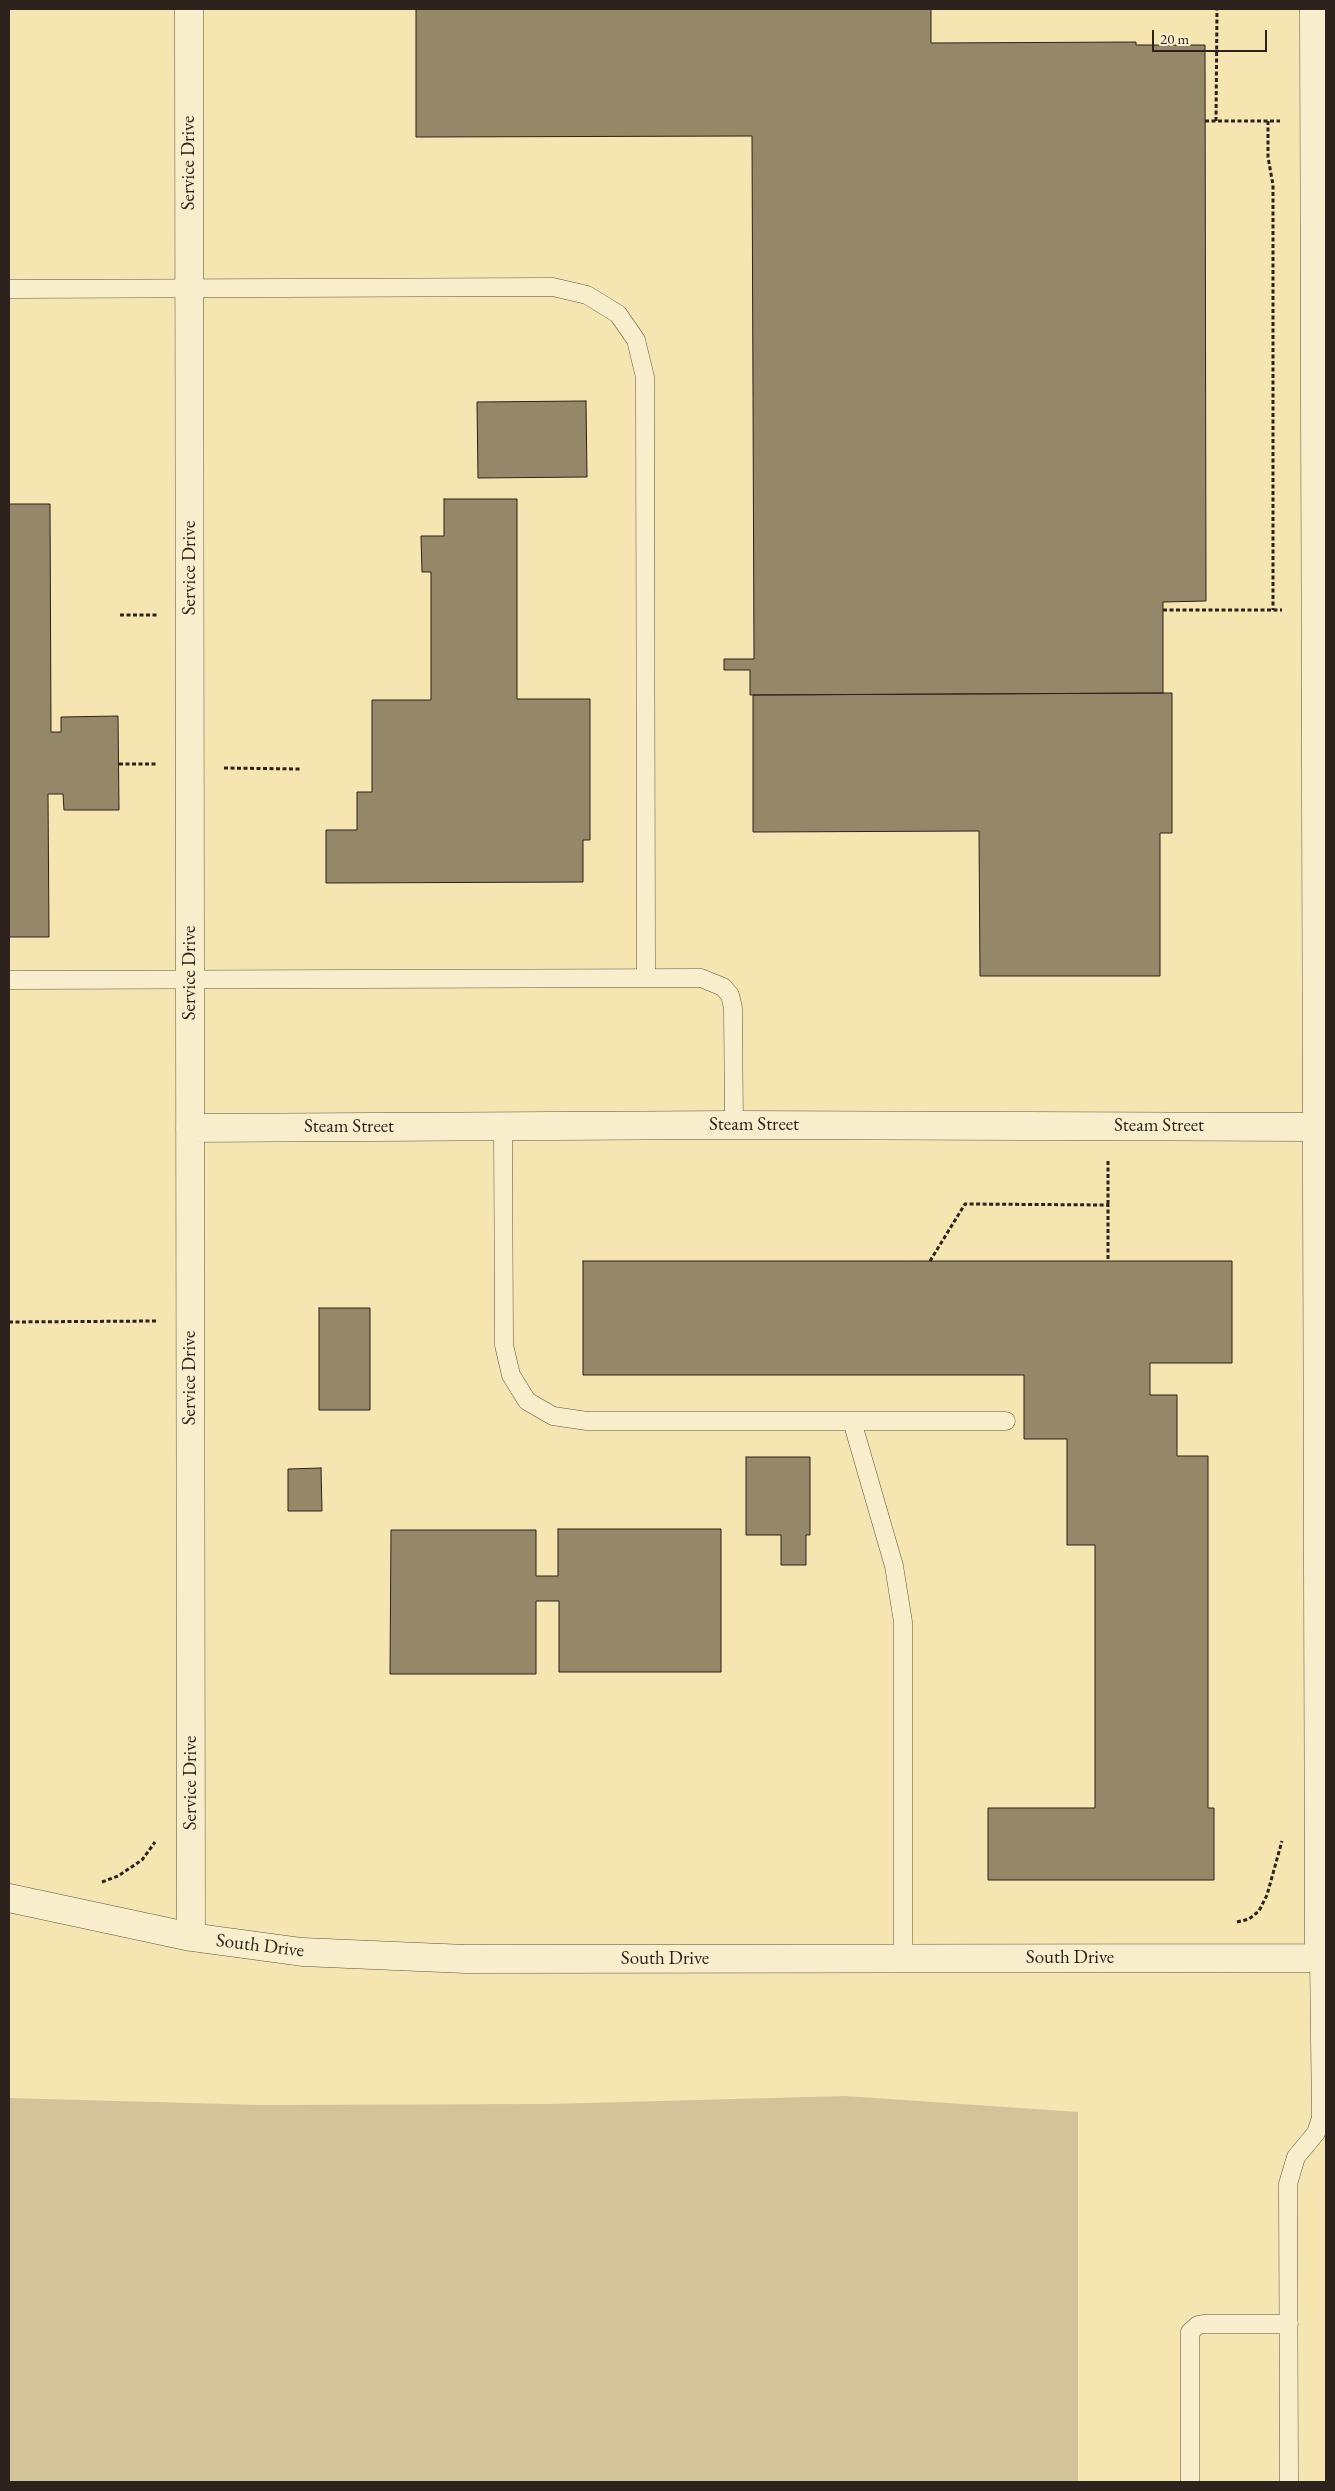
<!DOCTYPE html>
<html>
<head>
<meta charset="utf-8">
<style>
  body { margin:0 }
  #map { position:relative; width:1335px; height:2491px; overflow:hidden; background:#f4e5b1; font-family:"EB Garamond",serif }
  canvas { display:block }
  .frame { position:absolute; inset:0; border:10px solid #2d231c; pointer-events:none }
  .scale { position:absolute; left:1152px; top:30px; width:115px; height:22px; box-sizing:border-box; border:2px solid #2d231c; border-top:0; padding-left:6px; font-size:15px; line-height:18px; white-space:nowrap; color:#2d231c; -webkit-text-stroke:4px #f8eecc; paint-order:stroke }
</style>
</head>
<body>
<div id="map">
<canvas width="1335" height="2491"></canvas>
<div class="frame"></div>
<div class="scale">20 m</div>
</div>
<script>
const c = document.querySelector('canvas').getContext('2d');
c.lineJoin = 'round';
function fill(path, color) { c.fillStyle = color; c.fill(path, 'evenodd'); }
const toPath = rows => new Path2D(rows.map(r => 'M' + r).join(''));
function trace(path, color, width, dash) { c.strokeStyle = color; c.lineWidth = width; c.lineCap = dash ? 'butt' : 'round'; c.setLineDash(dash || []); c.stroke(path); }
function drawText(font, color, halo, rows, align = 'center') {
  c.font = font + ' "EB Garamond",serif'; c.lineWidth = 4; c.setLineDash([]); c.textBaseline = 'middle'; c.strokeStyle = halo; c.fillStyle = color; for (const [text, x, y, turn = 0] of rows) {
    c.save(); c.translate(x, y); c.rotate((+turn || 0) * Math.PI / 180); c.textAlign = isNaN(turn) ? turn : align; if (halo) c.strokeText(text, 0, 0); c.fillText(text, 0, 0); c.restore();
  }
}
const green = toPath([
  [845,2096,1078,2112,1078,2482,9,2482,9,2098,261,2105,550,2104]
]);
const building = toPath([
  [416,9,931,9,931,43,1136,42,1136,45,1205,45,1206,601,1163,602,1163,693,750,695,750,670,724,670,724,659,754,659,752,136,416,137,416,9],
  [586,401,587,477,478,478,477,402,586,401],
  [444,499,517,499,517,699,590,699,590,840,583,840,583,882,326,883,326,830,357,830,357,792,372,792,372,700,431,700,431,572,422,572,421,536,444,536,444,499],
  [9,504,50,504,51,732,61,732,61,717,118,716,119,810,64,810,63,794,48,794,49,937,9,937,9,504],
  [1163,693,1172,693,1172,833,1160,833,1160,976,980,976,979,831,753,832,753,695,1163,693],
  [583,1261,1232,1261,1232,1363,1150,1363,1150,1395,1177,1395,1177,1456,1208,1456,1208,1808,1214,1808,1214,1880,988,1880,988,1808,1095,1808,1095,1545,1067,1545,1067,1439,1024,1439,1024,1375,583,1375,583,1261],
  [319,1308,370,1308,370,1410,319,1410,319,1308],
  [746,1457,810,1457,810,1535,806,1535,806,1565,781,1565,781,1535,746,1535,746,1457],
  [321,1468,322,1511,288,1511,288,1469,321,1468],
  [558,1529,721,1529,721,1672,559,1672,559,1601,536,1601,536,1674,390,1674,391,1530,536,1530,536,1576,558,1576,558,1529]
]);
const path = toPath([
  [1205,121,1280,121],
  [1216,121,1217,9],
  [1268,121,1268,157,1273,185,1273,610],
  [1163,610,1282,610],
  [120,615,157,615],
  [119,764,156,764],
  [224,768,300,769],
  [1108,1161,1108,1205],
  [930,1261,965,1204,1108,1205,1108,1261],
  [9,1322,156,1321],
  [102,1882,118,1876,142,1860,155,1842],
  [1237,1922,1249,1919,1259,1911,1267,1895,1282,1841]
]);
const lane = toPath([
  [9,289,553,287,587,295,618,314,636,340,645,377,646,978],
  [9,980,701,978,723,987,730,995,733,1008,734,1125],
  [503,1126,504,1345,511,1375,527,1401,553,1416,587,1421,1006,1421],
  [852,1421,894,1566,903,1622,903,1959],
  [1190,2482,1190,2332,1198,2325,1203,2324,1289,2324],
  [1289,2482,1288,2184,1296,2157,1316,2133,1321,2118,1319,1958]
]);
const street = toPath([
  [189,9,191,1937],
  [1314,9,1319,1958],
  [190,1128,734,1125,1317,1127],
  [9,1898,191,1937,302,1952,466,1959,1326,1958]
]);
const streetNames = [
  ["Service Drive",189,163,-90],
  ["Service Drive",190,568,-90],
  ["Service Drive",190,973,-90],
  ["Steam Street",754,1125],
  ["Steam Street",1159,1126],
  ["Steam Street",349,1127],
  ["Service Drive",190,1378,-90],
  ["Service Drive",191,1783,-90],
  ["South Drive",260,1946,7],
  ["South Drive",1070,1958],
  ["South Drive",665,1959]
];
fill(green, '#d2c498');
fill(building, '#948869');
trace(building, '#2d231c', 1);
trace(lane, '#5f5441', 19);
trace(street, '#5f5441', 29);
trace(path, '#2d231c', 3, [4, 2.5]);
trace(lane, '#f8eecc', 18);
trace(street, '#f8eecc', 28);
drawText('19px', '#2d231c', '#f8eecc', streetNames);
</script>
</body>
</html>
